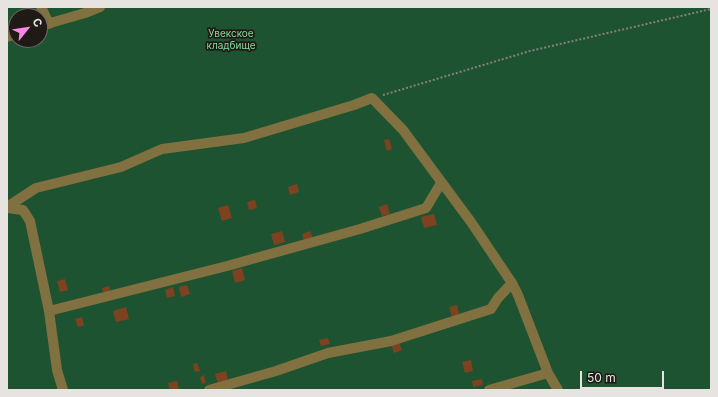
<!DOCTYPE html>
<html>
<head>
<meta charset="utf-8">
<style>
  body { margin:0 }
  #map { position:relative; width:718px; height:397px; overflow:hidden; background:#292320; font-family:Inter,sans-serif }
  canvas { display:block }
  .frame { position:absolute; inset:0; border:8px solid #e7e3e1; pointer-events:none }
  .north { position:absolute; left:8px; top:8px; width:40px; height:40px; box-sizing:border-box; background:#201a17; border:1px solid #706a68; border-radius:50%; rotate:60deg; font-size:11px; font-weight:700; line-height:16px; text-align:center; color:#e7e3e1 }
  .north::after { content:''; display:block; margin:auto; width:14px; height:18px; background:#fa87e7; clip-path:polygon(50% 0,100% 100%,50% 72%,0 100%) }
  .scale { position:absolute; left:580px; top:371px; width:84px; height:18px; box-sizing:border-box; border:2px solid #e7e3e1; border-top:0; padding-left:5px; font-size:12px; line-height:14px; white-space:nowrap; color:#e7e3e1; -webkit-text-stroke:3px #201a17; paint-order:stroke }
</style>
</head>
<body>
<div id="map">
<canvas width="718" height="397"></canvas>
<div class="frame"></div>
<div class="north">С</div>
<div class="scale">50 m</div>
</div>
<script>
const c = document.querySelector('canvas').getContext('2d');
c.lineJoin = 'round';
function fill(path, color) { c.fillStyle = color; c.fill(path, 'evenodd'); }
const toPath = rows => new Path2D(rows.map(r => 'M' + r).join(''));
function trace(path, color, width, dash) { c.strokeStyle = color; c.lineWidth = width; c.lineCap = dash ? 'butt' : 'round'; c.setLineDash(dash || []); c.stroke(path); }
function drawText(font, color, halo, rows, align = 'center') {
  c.font = font + ' Inter,sans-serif'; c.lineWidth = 3.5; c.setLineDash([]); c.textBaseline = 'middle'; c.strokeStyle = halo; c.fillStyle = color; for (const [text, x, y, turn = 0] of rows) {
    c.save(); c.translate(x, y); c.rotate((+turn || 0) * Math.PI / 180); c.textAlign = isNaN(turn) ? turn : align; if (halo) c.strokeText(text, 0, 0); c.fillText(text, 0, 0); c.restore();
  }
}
const green = toPath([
  [7,7,711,7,711,390,7,390],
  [16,16,40,16,40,40,16,40]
]);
const building = toPath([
  [389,139,392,149,387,151,384,140],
  [297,184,299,192,290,195,288,187],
  [255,200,257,208,249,210,247,202],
  [387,204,390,214,382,216,379,207],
  [228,205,232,218,222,221,218,208],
  [434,214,437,225,424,228,421,217],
  [282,231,285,242,274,245,271,234],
  [310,231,313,238,304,241,302,234],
  [242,268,245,280,235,283,232,271],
  [65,279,68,290,60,292,57,281],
  [187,285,190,294,181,297,179,287],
  [109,286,111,292,104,295,102,288],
  [173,287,175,296,167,298,165,290],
  [457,305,459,314,452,317,449,307],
  [126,307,129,319,116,322,113,311],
  [82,317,84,325,78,327,75,319],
  [328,338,330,344,321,346,319,340],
  [399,342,402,350,394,353,391,344],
  [471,360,473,371,465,373,462,362],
  [197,363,200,371,195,372,193,364],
  [226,371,228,381,218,384,215,374],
  [204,375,206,383,202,384,200,377],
  [482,379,483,385,473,387,472,381],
  [177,381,179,389,170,390,168,383]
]);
const path = toPath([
  [383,95,530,51,711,9]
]);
const minor = toPath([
  [41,7,49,24],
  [40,26,85,13,100,7],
  [7,37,16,34],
  [7,207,36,188,121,167,162,149,244,138,354,105,372,98,403,130,471,222,512,283,518,295,548,373,558,390],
  [7,208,23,210,30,221,49,311,57,370,63,390],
  [49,311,227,266,360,229,426,208,441,183],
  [209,390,276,371,328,353,391,341,491,309,498,298,512,283],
  [489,390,548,373]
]);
const parkNames = [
  ["Увекское",231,34],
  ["кладбище",231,46]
];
fill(green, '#1e5331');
fill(building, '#7e4221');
trace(path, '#85807e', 2, [2, 2]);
trace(minor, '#817040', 10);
drawText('10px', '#80da9b', '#201a17', parkNames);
</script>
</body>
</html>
